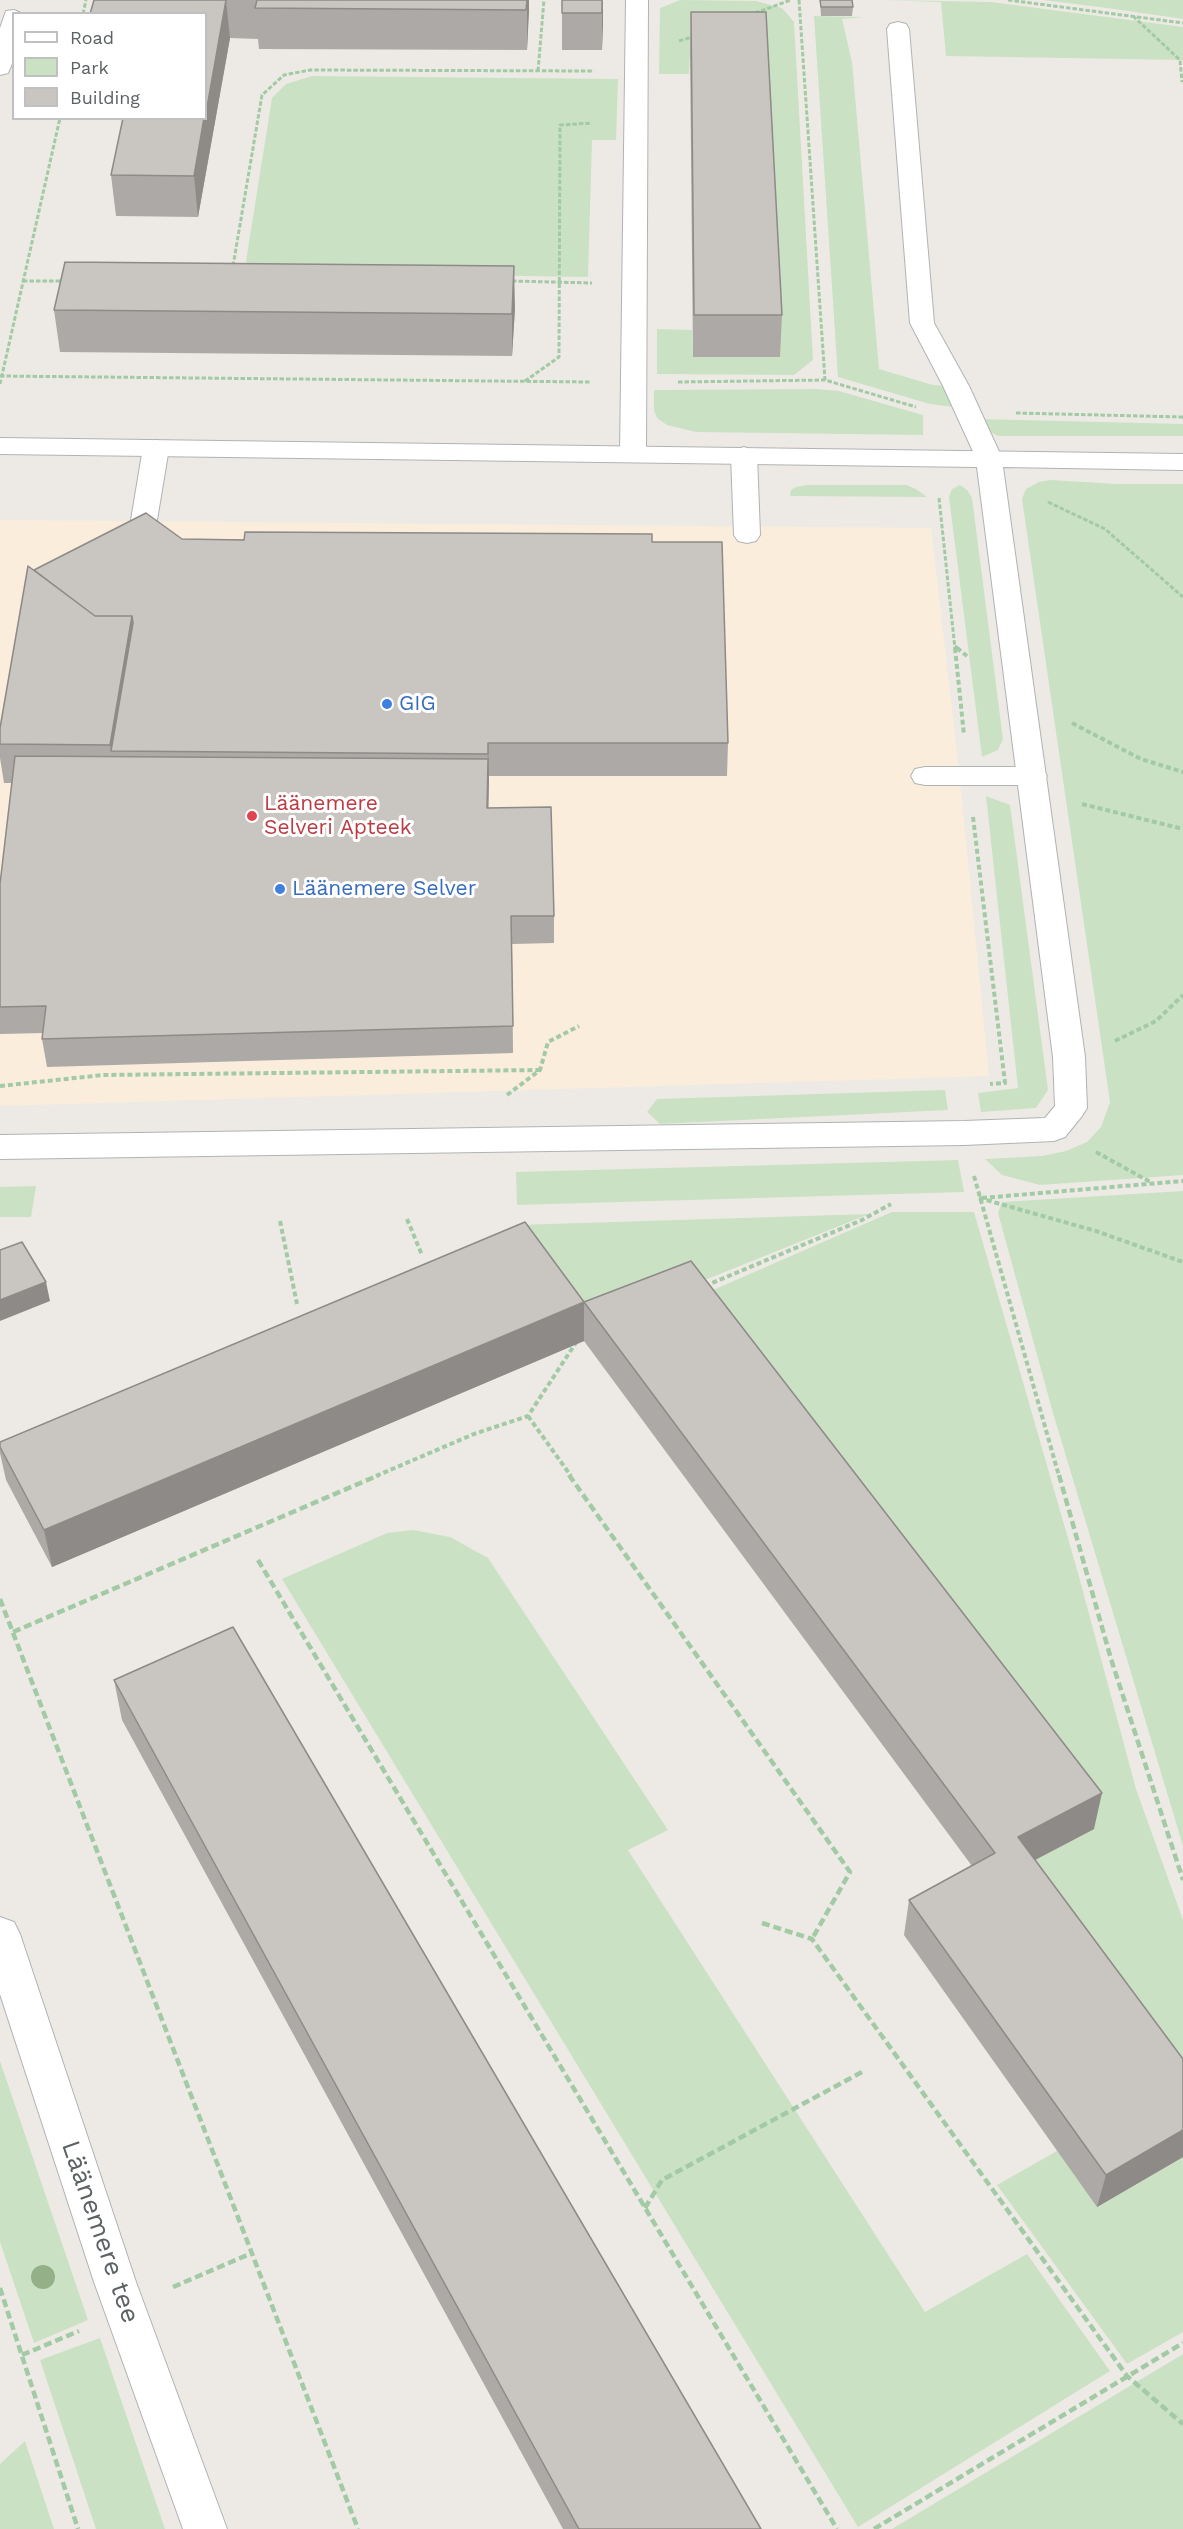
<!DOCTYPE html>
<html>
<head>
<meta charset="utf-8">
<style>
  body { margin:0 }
  #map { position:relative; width:1183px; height:2529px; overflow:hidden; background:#edeae5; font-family:"Work Sans",sans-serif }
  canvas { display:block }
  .legend { position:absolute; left:12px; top:12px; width:195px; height:108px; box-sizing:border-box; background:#fff; border:2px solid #bec0c1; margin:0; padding:8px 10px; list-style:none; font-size:18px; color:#5c6163 }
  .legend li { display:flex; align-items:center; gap:12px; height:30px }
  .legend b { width:30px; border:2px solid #bec0c1 }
</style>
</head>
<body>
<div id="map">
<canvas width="1183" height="2529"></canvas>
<ul class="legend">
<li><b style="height:8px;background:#fff"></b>Road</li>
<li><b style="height:16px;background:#cae2c3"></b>Park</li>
<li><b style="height:16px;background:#c9c5c1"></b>Building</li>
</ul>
</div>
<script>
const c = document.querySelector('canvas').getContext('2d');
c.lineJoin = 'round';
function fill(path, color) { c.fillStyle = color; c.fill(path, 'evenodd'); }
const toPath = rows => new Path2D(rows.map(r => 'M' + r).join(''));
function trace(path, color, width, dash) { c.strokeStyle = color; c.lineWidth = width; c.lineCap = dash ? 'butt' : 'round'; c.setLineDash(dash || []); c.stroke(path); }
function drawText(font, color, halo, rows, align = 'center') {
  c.font = font + ' "Work Sans",sans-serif'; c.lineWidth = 6; c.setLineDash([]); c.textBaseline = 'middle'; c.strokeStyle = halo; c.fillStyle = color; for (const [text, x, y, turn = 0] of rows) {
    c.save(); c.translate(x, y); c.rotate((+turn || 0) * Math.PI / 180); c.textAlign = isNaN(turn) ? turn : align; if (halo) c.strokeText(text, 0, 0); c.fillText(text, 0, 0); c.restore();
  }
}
const commercial = toPath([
  [0,520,931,528,958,761,989,1076,0,1106]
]);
const green = toPath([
  [680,0,756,1,782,8,794,22,813,360,794,375,657,374,657,329,692,330,693,357,779,357,690,52,689,74,659,74,660,8],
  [882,0,991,2,1183,27,1183,60,946,56,941,2],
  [1043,0,1183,0,1183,19,1107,8],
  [814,16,865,17,842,19,852,62,879,369,933,385,947,386,953,407,930,404,838,377],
  [312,76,618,79,616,140,592,140,588,277,253,272,246,261,272,98,286,84],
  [817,389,839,391,923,415,923,435,696,432,667,425,657,418,654,410,654,390],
  [978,419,1183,424,1183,436,998,436,983,428],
  [1050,480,1117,484,1183,484,1183,1175,1040,1185,1002,1175,985,1159,1042,1156,1066,1151,1087,1142,1101,1127,1110,1102,1022,499,1026,489,1039,482],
  [807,485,906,485,916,489,927,497,790,496,791,490,796,487],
  [960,485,967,490,972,498,1003,739,998,750,982,757,949,497,952,489],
  [986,796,1010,805,1048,1090,1036,1108,981,1112,978,1093,1018,1088],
  [945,1090,948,1110,660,1124,647,1112,657,1099],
  [958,1160,964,1192,517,1205,516,1172],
  [36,1186,31,1217,0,1217,0,1187],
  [1183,1191,1183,1846,1053,1413,998,1213,1002,1202],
  [892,1212,974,1212,1078,1573,1136,1789,1183,1920,1183,2107,690,1300],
  [869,1214,578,1331,518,1225],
  [413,1530,450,1537,488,1558,668,1830,628,1850,925,2312,1027,2254,1110,2371,858,2527,282,1579,387,1533],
  [0,2061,88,2320,34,2343,0,2242],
  [1057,2151,1183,2157,1183,2332,1127,2364,997,2185],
  [100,2338,165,2529,96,2529,40,2360],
  [1183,2354,1183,2529,892,2529],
  [25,2441,54,2529,0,2529,0,2464]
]);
const pathFar2 = toPath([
  [799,0,825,380,916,407],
  [1008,0,1183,23],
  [755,13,791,0],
  [83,14,86,0],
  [1133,16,1180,60,1182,82],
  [679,41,695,36],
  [538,71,544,0],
  [233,266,262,95,284,75,310,70,594,71],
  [23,281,64,281],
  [512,281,592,283],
  [0,376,590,382],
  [525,381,559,357,560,125,592,123],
  [678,382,825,380],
  [0,384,60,118],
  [1016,413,1183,417],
  [939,498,955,649],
  [1048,502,1105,529,1183,597],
  [955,646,959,649]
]);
const pathFar1 = toPath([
  [955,648,964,735],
  [957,648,967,656],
  [1072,723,1141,759,1183,772],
  [1082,804,1183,829],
  [973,817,1005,1083,990,1084],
  [1115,1041,1156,1021,1183,995],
  [0,1086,103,1075,540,1070],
  [507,1095,540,1070,548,1042,579,1026],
  [1096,1152,1152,1183],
  [974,1176,1059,1476],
  [979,1198,1096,1231,1183,1262],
  [982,1198,1183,1181],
  [407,1219,422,1255],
  [280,1221,297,1304],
  [705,1286,862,1220,891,1204],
  [528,1416,571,1476],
  [376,1476,474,1434,528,1416,577,1341]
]);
const path = toPath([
  [569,1475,850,1872,812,1939],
  [1059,1475,1111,1659,1183,1880],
  [258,1560,837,2529],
  [0,1599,358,2529],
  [13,1632,379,1475],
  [762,1923,812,1939,1127,2376,1183,2424],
  [645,2208,662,2180,862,2072],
  [173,2287,252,2253],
  [0,2288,78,2529],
  [22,2355,79,2331],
  [874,2529,1183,2343]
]);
const lane = toPath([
  [626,0,648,0,646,453,642,458,633,461,624,458,620,453,626,0],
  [898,22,906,24,909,29,934,323,969,386,1002,458,998,463,989,466,980,463,976,458,943,386,910,323,887,29,890,24,898,22],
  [156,440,165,443,169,448,155,532,151,538,142,540,133,538,129,532,143,448,147,443,156,440],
  [744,447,753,450,757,455,760,535,756,541,747,543,738,541,734,535,731,455,735,450,744,447],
  [925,767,1033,767,1043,769,1047,776,1043,783,1033,785,925,785,915,783,911,776,915,769,925,767]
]);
const street = toPath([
  [14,10,23,14,14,14,14,59,8,73,0,75,0,28,6,11,14,10],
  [0,438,1183,454,1183,470,1003,467,1085,1057,1087,1108,1082,1116,1065,1137,1054,1141,964,1145,0,1159,0,1135,964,1121,1045,1118,1055,1106,1053,1057,977,467,0,454,0,438],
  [0,1917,14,1922,20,1934,136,2282,227,2529,183,2529,94,2282,0,1994,0,1917]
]);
const trees = [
  [43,2277]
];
const wall = toPath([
  [94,0,529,0,527,50,259,49,258,39,230,38,198,217,116,216,111,175,206,14],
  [603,0,602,50,562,50,562,13],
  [820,0,853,7,852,16,821,16],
  [691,12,782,315,780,357,693,357,690,52],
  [515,308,512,356,60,352,54,310],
  [182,539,652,542,728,743,727,776,489,776,488,808,554,916,554,943,512,944,513,1053,47,1067,42,1039,43,1033,0,1034,0,884,12,783,4,783,0,758,0,728,34,570],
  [584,1302,1094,1829,1035,1860,1183,2059,1183,2157,1097,2207,904,1935,909,1900,972,1866,584,1341,52,1567,6,1480,0,1453,0,1442],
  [114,1680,761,2529,563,2529,122,1720]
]);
const shadedWall = toPath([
  [226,0,230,38,198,217,194,176,204,118,206,118,206,113],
  [527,0,529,0,529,12,527,50],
  [603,0,603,25,602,50,602,13],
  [514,266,515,308,512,356,512,314],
  [132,616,138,656,111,751,110,745],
  [488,743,489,776,488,835,487,808],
  [46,1282,50,1301,0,1321,0,1300],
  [584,1302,584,1341,52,1567,44,1530],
  [1102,1793,1094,1829,1012,1872,1018,1837],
  [1183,2130,1183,2157,1097,2207,1106,2175]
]);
const building = toPath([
  [94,0,226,0,206,113,206,14,90,14,94,0],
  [257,0,527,0,526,10,255,8,257,0],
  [562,0,602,0,602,13,562,13,562,0],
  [820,0,852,0,853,7,821,7,820,0],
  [691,12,766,12,782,315,694,315,691,12],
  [123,118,204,118,194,176,111,175,123,118],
  [65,262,514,266,512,314,54,310,65,262],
  [146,513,182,539,244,540,245,532,652,534,652,542,722,542,728,743,488,743,488,754,111,751,133,623,132,616,95,616,34,570,146,513],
  [28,566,95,616,132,616,110,745,0,744,0,728,28,566],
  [15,756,488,759,487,808,551,807,554,916,511,916,513,1026,42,1039,46,1006,0,1007,0,884,15,756],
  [525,1222,584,1302,44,1530,0,1447,0,1442,525,1222],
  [22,1242,46,1282,0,1300,0,1250,22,1242],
  [691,1261,1102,1793,1018,1837,1183,2059,1183,2130,1106,2175,909,1900,995,1853,584,1302,691,1261],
  [233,1627,761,2529,579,2529,114,1680,233,1627]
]);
const markers = [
  [387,704,6,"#3f7fe0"],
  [252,816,6,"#e0444e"],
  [280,889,6,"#3f7fe0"]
];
const shopNames = [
  ["GIG",399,704],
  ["Läänemere Selver",292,889]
];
const healthNames = [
  ["Läänemere",264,804],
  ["Selveri Apteek",264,828]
];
const nearStreetnames = [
  ["Läänemere tee",100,2232,71]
];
fill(commercial, '#faeddc');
fill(green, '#cae2c3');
trace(lane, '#b0b3b5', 2);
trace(street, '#b0b3b5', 2);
trace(pathFar2, '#a2caa4', 3, [4.5, 2]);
trace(pathFar1, '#a2caa4', 4, [5, 3]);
trace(path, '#a2caa4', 4.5, [8, 4]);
fill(lane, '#fff');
fill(street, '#fff');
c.fillStyle = '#93b089';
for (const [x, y] of trees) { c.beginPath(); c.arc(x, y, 12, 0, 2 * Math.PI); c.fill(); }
fill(wall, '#ada9a6');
fill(shadedWall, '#8d8a87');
fill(building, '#c9c5c1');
trace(building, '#8d8a87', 1.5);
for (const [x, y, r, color] of markers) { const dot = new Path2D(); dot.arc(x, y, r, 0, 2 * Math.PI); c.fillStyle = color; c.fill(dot); trace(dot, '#fff', 2); }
drawText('21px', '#366cbe', '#fff', shopNames, 'left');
drawText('21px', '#be3a42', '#fff', healthNames, 'left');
drawText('26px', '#5c6163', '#fff', nearStreetnames);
</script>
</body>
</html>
